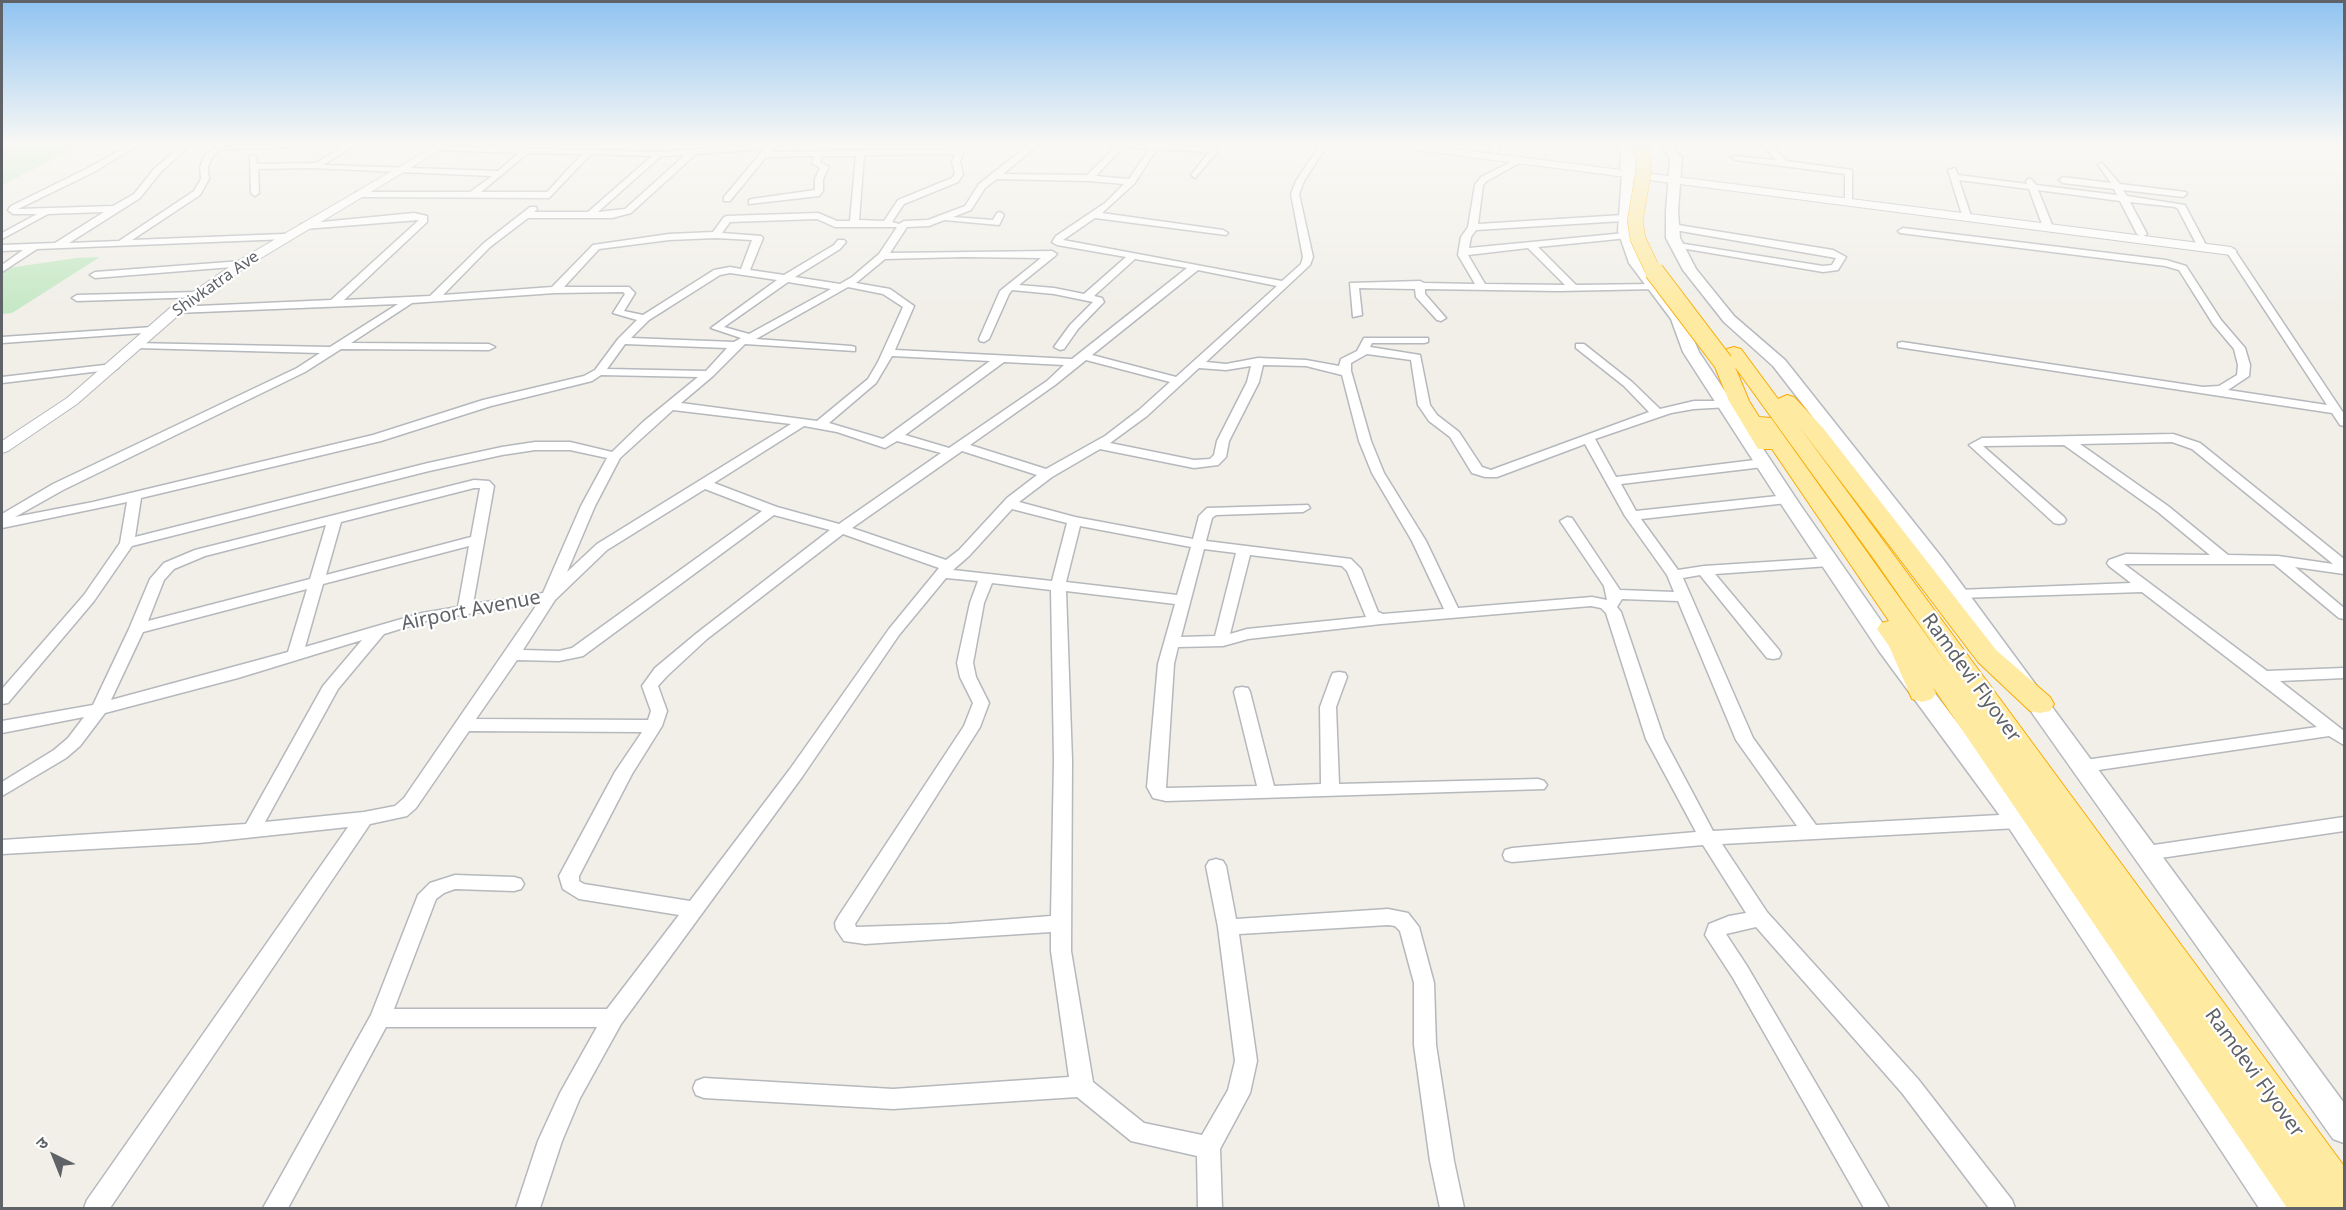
<!DOCTYPE html>
<html>
<head>
<meta charset="utf-8">
<style>
  body { margin:0 }
  #map { position:relative; width:2346px; height:1210px; overflow:hidden; background:#f1efe8; font-family:"Noto Sans","Noto Sans Devanagari",sans-serif }
  canvas { display:block }
  .frame { position:absolute; inset:0; border:3px solid #5f6368; pointer-events:none }
  .north { position:absolute; left:24px; top:1126px; width:60px; height:60px; -webkit-text-stroke:4px #fff; paint-order:stroke; rotate:317deg; font-size:16px; font-weight:700; line-height:24px; text-align:center; color:#5f6368 }
  .north::after { content:''; display:block; margin:auto; width:21px; height:27px; background:#5f6368; clip-path:polygon(50% 0,100% 100%,50% 72%,0 100%) }
</style>
</head>
<body>
<div id="map">
<canvas width="2346" height="1210"></canvas>
<div class="frame"></div>
<div class="north">उ</div>
</div>
<script>
const c = document.querySelector('canvas').getContext('2d');
c.lineJoin = 'round';
function fill(path, color) { c.fillStyle = color; c.fill(path, 'evenodd'); }
const toPath = rows => new Path2D(rows.map(r => 'M' + r).join(''));
function trace(path, color, width, dash) { c.strokeStyle = color; c.lineWidth = width; c.lineCap = dash ? 'butt' : 'round'; c.setLineDash(dash || []); c.stroke(path); }
function drawText(font, color, halo, rows, align = 'center') {
  c.font = font + ' "Noto Sans",sans-serif'; c.lineWidth = 4.5; c.setLineDash([]); c.textBaseline = 'middle'; c.strokeStyle = halo; c.fillStyle = color; for (const [text, x, y, turn = 0] of rows) {
    c.save(); c.translate(x, y); c.rotate((+turn || 0) * Math.PI / 180); c.textAlign = isNaN(turn) ? turn : align; if (halo) c.strokeText(text, 0, 0); c.fillText(text, 0, 0); c.restore();
  }
}
const green = toPath([
  [2,143,85,143,2,185],
  [100,257,12,313,2,314,2,269,76,258]
]);
const minor = toPath([
  [133,143,142,143,92,173,18,209,113,206,134,194,154,169,184,143,192,143,160,173,140,198,69,243,119,241,194,191,201,179,200,167,205,155,217,146,358,143,323,165,498,171,519,153,439,150,435,148,439,146,659,152,780,143,770,152,957,149,959,143,967,143,960,162,963,174,958,182,904,204,892,222,899,224,904,221,928,220,965,206,979,184,1031,143,1040,143,1003,174,1087,175,1119,143,1155,144,1215,148,1219,150,1195,178,1191,175,1209,152,1157,149,1134,184,1102,213,1223,230,1228,233,1226,235,1095,218,1063,240,1282,281,1301,264,1303,257,1291,194,1296,181,1321,143,1329,143,1304,181,1299,194,1313,257,1310,265,1206,362,1226,364,1258,358,1306,360,1339,366,1341,359,1357,351,1364,338,1428,338,1428,342,1424,343,1372,343,1370,347,1420,355,1430,405,1437,415,1459,432,1482,467,1491,470,1649,412,1624,386,1576,348,1576,344,1584,344,1632,382,1660,409,1694,401,1729,401,1729,407,1694,409,1671,413,1595,439,1616,477,1763,459,1769,463,1763,467,1621,484,1636,511,1787,495,1794,499,1787,503,1641,519,1678,570,1704,566,1829,558,1836,562,1829,566,1715,574,1779,650,1781,654,1779,658,1773,659,1767,658,1700,575,1683,578,1753,738,1816,825,2018,814,2024,816,2027,821,2024,826,2018,828,1722,844,1767,912,1918,1079,2012,1200,2015,1208,1989,1208,1902,1093,1756,927,1726,934,1747,966,1889,1208,1864,1208,1733,978,1705,935,1709,924,1729,916,1746,913,1703,845,1512,862,1505,860,1503,855,1505,850,1512,848,1696,832,1646,739,1606,613,1601,608,1591,606,1381,624,1248,639,1223,646,1178,647,1174,664,1166,788,1257,786,1234,692,1236,688,1242,687,1248,688,1250,692,1274,786,1321,784,1320,707,1331,677,1333,673,1339,672,1345,673,1347,677,1336,707,1339,784,1538,779,1544,781,1547,785,1544,789,1166,801,1153,798,1147,787,1158,664,1175,604,1066,591,1072,760,1071,951,1093,1082,1144,1123,1202,1135,1228,1090,1235,1061,1218,927,1206,866,1209,861,1216,859,1223,861,1226,866,1236,919,1388,909,1408,913,1419,927,1434,983,1436,1045,1454,1161,1464,1208,1440,1208,1430,1161,1414,1045,1414,983,1400,931,1395,926,1388,925,1239,934,1257,1061,1250,1093,1220,1149,1222,1208,1198,1208,1197,1156,1131,1141,1077,1097,893,1109,704,1098,696,1095,693,1088,696,1081,704,1078,893,1089,1069,1077,1051,951,1051,932,865,944,844,941,836,929,835,923,838,917,964,726,973,703,960,677,957,663,970,603,978,581,946,578,899,635,802,777,621,1024,580,1098,562,1141,540,1208,516,1208,538,1141,560,1093,597,1027,386,1027,288,1208,263,1208,371,1015,418,895,430,883,455,875,514,877,521,879,524,884,521,889,514,891,455,889,444,893,436,899,394,1009,607,1009,679,915,579,899,563,889,559,876,615,772,642,732,469,731,416,808,407,816,370,824,110,1208,84,1208,87,1200,348,827,199,843,2,854,2,840,246,824,323,686,362,640,238,678,105,713,80,746,66,758,2,796,2,782,54,750,68,738,84,717,2,733,2,721,93,705,129,629,150,579,164,563,195,550,474,480,489,481,494,486,473,604,543,593,581,506,607,458,570,450,535,450,502,455,429,471,132,546,94,601,8,703,2,704,2,689,84,595,120,543,127,502,2,528,2,514,53,484,297,368,320,353,137,348,133,347,133,343,330,347,398,304,176,313,171,310,176,307,331,300,419,220,304,229,301,228,301,224,414,213,427,216,427,222,344,300,430,296,484,243,530,207,536,207,537,209,534,212,588,212,652,156,591,154,549,198,359,197,356,196,356,192,470,192,492,176,310,168,258,169,259,193,255,196,251,193,250,156,256,156,257,164,316,163,345,145,219,150,213,156,208,167,209,179,200,195,132,240,284,234,287,235,287,239,37,249,2,272,2,265,23,250,2,251,2,245,55,243,104,212,48,214,2,239,2,233,37,214,13,214,8,210,11,206,86,169,133,143],
  [1123,147,1149,149,1129,179,1096,176,1123,147],
  [764,149,724,197,724,201,730,201,766,157,814,156,812,163,820,168,815,179,815,190,752,199,749,200,749,204,819,196,823,191,823,179,829,167,820,162,822,156,856,156,850,221,837,221,818,213,727,216,724,217,713,232,669,234,593,245,552,287,443,295,490,247,528,218,612,218,631,213,696,154,764,149],
  [528,153,582,154,547,192,481,192,528,153],
  [955,154,952,162,955,174,952,178,898,200,884,221,859,220,864,155,955,154],
  [685,155,625,209,598,212,661,156,685,155],
  [997,179,1089,181,1124,184,1105,203,1056,236,1052,242,1057,245,1126,257,1084,294,1054,288,1019,285,1055,256,1057,254,1052,251,890,253,907,227,929,226,944,220,999,225,1004,215,1000,212,997,213,993,220,953,217,971,210,985,188,997,179],
  [817,219,835,227,897,227,879,254,852,277,840,284,795,277,840,249,846,242,844,240,838,240,834,245,784,275,750,270,763,238,761,236,722,233,730,222,817,219],
  [716,238,752,240,741,269,730,267,714,270,643,315,624,311,635,293,629,287,564,287,599,249,669,240,716,238],
  [963,257,1041,258,1000,291,979,339,980,341,984,342,989,339,1009,294,1012,290,1054,294,1093,302,1070,325,1054,347,1060,350,1064,349,1078,329,1104,302,1102,298,1094,296,1135,259,1187,268,1072,359,895,350,914,306,890,289,856,283,885,259,963,257],
  [1198,270,1277,286,1176,377,1092,355,1198,270],
  [730,273,777,280,711,328,741,338,734,342,631,338,649,320,720,275,730,273],
  [788,282,831,289,749,334,724,327,788,282],
  [848,287,883,294,903,307,878,362,868,379,817,421,681,403,713,376,745,344,855,351,855,347,851,346,756,339,848,287],
  [623,292,625,294,613,313,637,320,618,339,595,370,584,376,483,400,373,435,93,502,15,517,63,490,305,372,341,349,489,350,495,347,489,344,351,343,412,303,555,293,623,292],
  [625,344,727,348,706,371,607,369,625,344],
  [1367,354,1411,360,1418,405,1429,421,1450,437,1472,473,1485,477,1497,477,1585,444,1625,516,1667,575,1674,592,1620,590,1572,518,1567,517,1560,521,1604,586,1607,600,1592,597,1458,608,1426,541,1384,473,1371,441,1351,371,1351,363,1367,354],
  [892,356,990,361,883,439,829,423,876,383,892,356],
  [1086,360,1170,382,1139,410,1105,436,1046,469,970,445,1055,385,1086,360],
  [1004,362,1064,365,1047,381,949,448,905,435,1004,362],
  [1263,365,1306,366,1342,375,1359,441,1372,473,1412,541,1444,609,1383,614,1378,612,1361,569,1351,559,1206,541,1212,518,1216,515,1303,512,1310,508,1308,505,1207,508,1199,516,1193,539,1075,517,1019,502,1052,477,1100,449,1194,468,1218,465,1226,457,1229,441,1259,382,1263,365],
  [1251,366,1247,382,1217,441,1214,455,1210,459,1194,460,1110,443,1147,416,1199,368,1226,370,1251,366],
  [601,375,698,377,643,422,612,452,570,442,535,442,502,447,428,463,135,537,141,498,381,441,491,406,592,381,601,375],
  [673,410,791,424,597,544,567,572,595,506,620,458,673,410],
  [804,426,837,432,885,448,897,441,941,453,839,524,777,507,714,483,804,426],
  [962,451,1037,475,1007,498,959,550,946,560,852,528,962,451],
  [474,488,480,488,471,537,326,575,341,522,474,488],
  [705,489,762,511,572,648,559,651,523,650,555,600,607,550,705,489],
  [1012,509,1067,523,1052,581,953,570,969,556,1012,509],
  [774,515,830,530,697,633,655,668,642,686,651,711,648,720,476,719,517,660,559,661,583,656,774,515],
  [326,525,310,579,148,621,164,580,174,569,205,556,326,525],
  [1080,526,1191,547,1177,595,1066,582,1080,526],
  [843,534,939,568,889,629,790,769,690,901,584,884,579,881,579,876,632,774,662,726,667,711,658,686,667,676,707,639,843,534],
  [469,546,458,607,422,613,305,647,323,584,469,546],
  [1204,549,1236,553,1215,636,1181,637,1204,549],
  [1250,555,1342,566,1347,571,1366,617,1247,629,1230,634,1250,555],
  [992,583,1051,590,1054,760,1051,916,948,924,856,927,855,924,980,727,989,703,976,677,973,663,984,603,992,583],
  [307,589,288,652,111,700,143,632,307,589],
  [1622,599,1678,601,1736,740,1797,826,1713,831,1664,739,1621,612,1617,607,1622,599],
  [538,603,404,798,395,806,364,812,265,822,338,689,384,634,429,620,538,603],
  [1493,143,1501,143,1496,153,1493,153,1489,151,1493,143],
  [1616,143,1624,143,1629,153,1627,171,1620,169,1621,153,1616,143],
  [1768,143,1777,143,1773,147,1787,161,1852,170,1852,203,1845,201,1845,174,1735,160,1731,158,1735,156,1776,160,1764,147,1768,143],
  [1520,157,1523,157,1523,161,1487,181,1483,185,1478,224,1623,215,1628,218,1623,221,1476,230,1471,237,1469,248,1625,233,1630,236,1628,238,1538,247,1576,285,1654,284,1658,285,1658,289,1558,291,1425,289,1425,294,1446,318,1441,321,1437,320,1416,297,1415,289,1359,288,1362,315,1353,317,1350,283,1420,281,1424,283,1475,284,1458,255,1461,237,1468,227,1475,185,1481,177,1520,157],
  [1528,248,1565,285,1485,284,1468,255,1528,248],
  [2102,163,2120,184,2186,192,2187,194,2183,197,2123,190,2127,196,2185,205,2207,247,2205,249,2199,249,2178,209,2175,207,2130,202,2147,234,2142,237,2137,234,2120,201,2038,190,2053,227,2048,230,2043,227,2029,189,1959,180,1971,216,1963,218,1948,170,1955,168,1958,175,2027,184,2026,181,2030,178,2036,185,2117,195,2114,189,2063,183,2059,180,2063,177,2111,183,2098,165,2102,163],
  [1672,224,1833,250,1846,257,1838,270,1823,272,1675,247,1670,244,1672,242,1823,266,1832,265,1836,258,1669,229,1667,227,1672,224],
  [1903,228,2166,260,2186,266,2221,320,2245,348,2250,365,2249,376,2228,390,2327,405,2226,251,2234,249,2344,414,2344,426,2340,425,2332,413,1898,347,1898,343,1902,342,2203,387,2219,386,2237,375,2238,365,2234,349,2213,324,2179,270,2165,266,1900,233,1898,231,1903,228],
  [242,261,245,262,245,266,95,278,90,275,95,272,242,261],
  [199,292,203,293,203,297,77,301,72,298,77,295,199,292],
  [153,327,158,330,157,332,2,343,2,337,153,327],
  [113,364,119,367,117,369,2,383,2,377,113,364],
  [2173,434,2200,443,2344,559,2344,574,2295,567,2344,608,2344,619,2339,618,2274,564,2124,564,2267,671,2344,668,2344,678,2280,681,2344,731,2344,745,2329,736,2085,772,2079,770,2076,766,2079,762,2085,760,2317,727,2142,592,1959,598,1952,594,1959,590,2131,583,2109,566,2107,563,2109,560,2126,554,2210,555,2158,512,2064,445,1983,446,2064,517,2066,520,2064,523,2059,524,2054,523,1969,445,1982,438,2173,434],
  [2172,442,2192,449,2333,564,2278,556,2228,555,2168,506,2080,444,2172,442],
  [2344,817,2344,831,2147,860,2140,858,2138,853,2140,848,2147,846,2344,817]
]);
const tertiary = toPath([
  [440,143,452,143,246,267,181,313,77,404,8,451,2,453,2,441,67,398,171,307,238,261,440,143],
  [1380,143,1408,143,2231,247,2237,251,2231,255,1385,146,1380,143]
]);
const secondary = toPath([
  [1623,143,1634,143,1640,157,1634,174,1630,231,1643,262,1685,319,1699,352,1801,506,1895,641,2027,814,2290,1196,2295,1208,2259,1208,2009,828,1879,651,1783,507,1683,352,1671,319,1629,263,1618,231,1622,174,1628,157,1623,143],
  [1660,143,1671,143,1682,158,1678,211,1680,238,1696,269,1734,316,1785,360,1943,559,2344,1103,2344,1143,2333,1139,1929,567,1773,366,1724,322,1683,270,1666,238,1666,211,1670,158,1660,143]
]);
const trunk = toPath([
  [1734,347,1741,349,1778,399,1787,395,1794,397,1823,428,1996,650,2050,697,2054,704,2050,711,2040,713,2030,711,1978,662,1798,425,2344,1166,2344,1208,2287,1208,1933,687,1936,693,1932,699,1922,702,1912,699,1889,646,1877,629,1881,623,1889,621,1772,449,1758,449,1729,401,1713,362,1716,358,1728,357,1725,353,1727,349,1734,347],
  [1735,367,1876,562,1949,667,1771,418,1759,417,1749,401,1735,367]
]);
const trunkBridgeFar1 = toPath([
  [1636,143,1642,152,1644,169,1635,221,1638,239,1654,273]
]);
const trunkBridge = toPath([
  [1654,271,1723,362]
]);
const farStreetnames = [
  ["Shivkatra Ave",216,284,-35]
];
const streetNames = [
  ["Airport Avenue",471,611,-11],
  ["Ramdevi Flyover",1971,678,54],
  ["Ramdevi Flyover",2254,1073,54]
];
fill(green, '#c5e8c5');
trace(minor, '#b5b8bc', 3);
trace(tertiary, '#b5b8bc', 2);
trace(secondary, '#b6babf', 3);
trace(trunk, '#f9ab00', 2);
fill(minor, '#fff');
fill(tertiary, '#fff');
fill(secondary, '#fff');
fill(trunk, '#feeaa1');
trace(trunkBridgeFar1, '#f9ab00', 16, []);
trace(trunkBridge, '#f9ab00', 21, []);
trace(trunkBridgeFar1, '#feeaa1', 15);
trace(trunkBridge, '#feeaa1', 19);
const sky = c.createLinearGradient(0, 0, 0, 312);
sky.addColorStop(0, '#8fc3f1');
sky.addColorStop(0.46, '#f9f8f5');
sky.addColorStop(1, '#f9f8f500');
c.fillStyle = sky;
c.fillRect(0, 0, 2346, 312);
drawText('16px', '#5f6368', '#fff', farStreetnames);
drawText('20px', '#5f6368', '#fff', streetNames);
</script>
</body>
</html>
